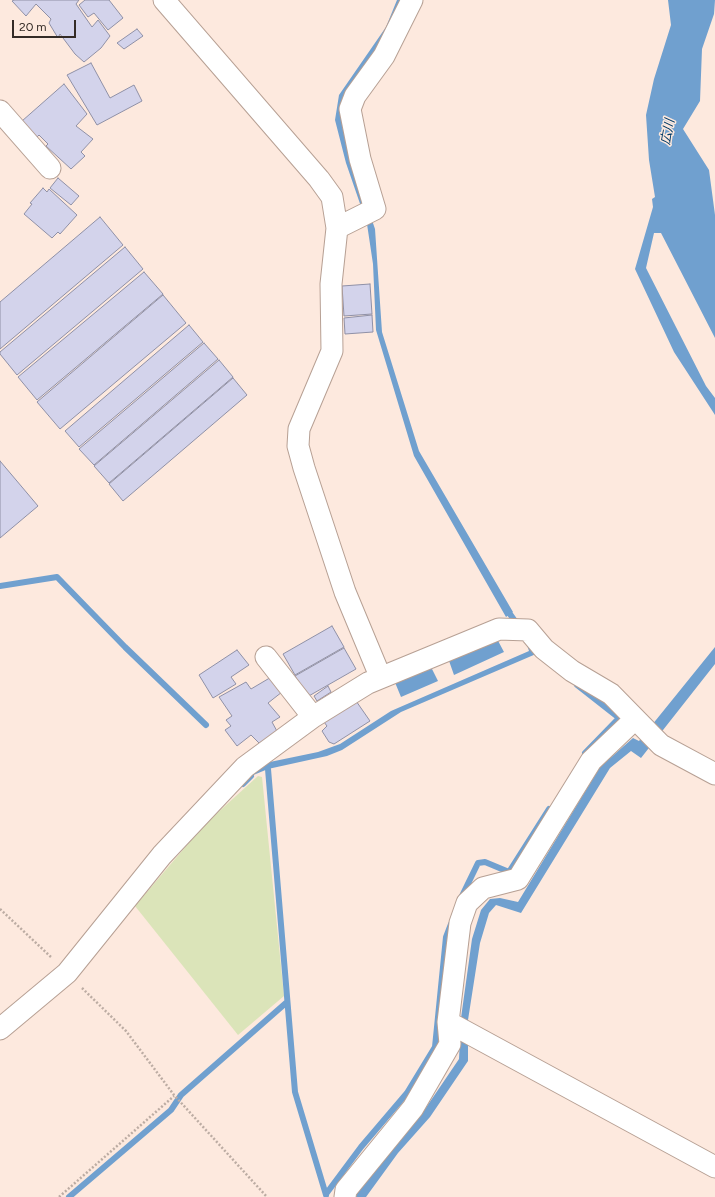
<!DOCTYPE html>
<html>
<head>
<meta charset="utf-8">
<style>
  body { margin:0 }
  #map { position:relative; width:715px; height:1197px; overflow:hidden; background:#fde9de; font-family:Figtree,sans-serif }
  canvas { display:block }
  .scale { position:absolute; left:12px; top:20px; width:64px; height:18px; box-sizing:border-box; border:2px solid #342b26; border-top:0; padding-left:5px; font-size:12px; line-height:14px; white-space:nowrap; color:#342b26; -webkit-text-stroke:3px #fde9de; paint-order:stroke }
</style>
</head>
<body>
<div id="map">
<canvas width="715" height="1197"></canvas>
<div class="scale">20 m</div>
</div>
<script>
const c = document.querySelector('canvas').getContext('2d');
c.lineJoin = 'round';
function fill(path, color) { c.fillStyle = color; c.fill(path, 'evenodd'); }
const toPath = rows => new Path2D(rows.map(r => 'M' + r).join(''));
function trace(path, color, width, dash) { c.strokeStyle = color; c.lineWidth = width; c.lineCap = dash ? 'butt' : 'round'; c.setLineDash(dash || []); c.stroke(path); }
function drawText(font, color, halo, rows, align = 'center') {
  c.font = font + ' Figtree,"Noto Sans JP",sans-serif'; c.lineWidth = 3; c.setLineDash([]); c.textBaseline = 'middle'; c.strokeStyle = halo; c.fillStyle = color; for (const [text, x, y, turn = 0] of rows) {
    c.save(); c.translate(x, y); c.rotate((+turn || 0) * Math.PI / 180); c.textAlign = isNaN(turn) ? turn : align; if (halo) c.strokeText(text, 0, 0); c.fillText(text, 0, 0); c.restore();
  }
}
const green = toPath([
  [258,776,262,777,284,996,238,1035,135,906,204,825]
]);
const water = toPath([
  [397,0,404,0,390,29,341,109,343,130,353,164,375,229,382,332,419,451,513,612,506,617,414,456,376,330,373,264,367,224,346,163,335,120,339,95,386,27],
  [668,0,715,0,714,14,702,49,700,101,683,129,709,170,715,215,715,338,661,233,654,233,646,268,706,386,715,398,715,415,674,352,635,269,653,207,652,199,655,197,649,160,646,115,654,79,671,25],
  [496,637,504,652,454,675,448,658],
  [525,639,536,654,401,712,342,750,327,756,268,769,251,776,265,763,318,752,340,744,391,711,529,651],
  [715,647,715,664,641,758,631,751,610,768,521,913,496,905,489,913,480,943,468,1020,468,1061,430,1117,398,1153,366,1197,356,1197,358,1190,423,1112,459,1059,461,1018,472,939,481,910,490,899,500,898,518,902,600,767,633,738,639,741],
  [430,665,438,681,401,697,394,680]
]);
const stream = toPath([
  [0,586,57,577,125,647,206,725],
  [505,607,517,624],
  [577,685,619,718,585,753],
  [268,769,295,1092,326,1195],
  [243,784,251,776],
  [461,898,478,863,485,862,509,872,549,809],
  [326,1194,361,1147,407,1093,435,1047,446,937,451,924],
  [69,1197,171,1110,181,1095,287,1002]
]);
const building = toPath([
  [14,0,79,0,76,4,92,27,98,20,110,36,101,48,84,62,75,54,60,34,58,38,49,23,51,19,36,4,26,16,12,1,14,0],
  [85,0,109,0,123,18,108,30,94,13,88,17,79,5,85,0],
  [137,29,143,36,124,49,117,43,137,29],
  [91,63,110,98,134,85,142,101,97,125,67,75,91,63],
  [64,84,87,114,76,126,93,139,81,152,85,156,71,169,46,146,48,144,39,135,36,138,22,121,64,84],
  [58,178,79,196,71,205,50,188,58,178],
  [43,188,47,192,49,189,77,215,60,234,58,232,52,238,24,214,32,204,30,203,43,188],
  [100,217,123,245,0,349,0,302,100,217],
  [125,247,143,269,17,375,0,354,0,352,125,247],
  [144,272,163,294,37,400,18,377,144,272],
  [370,284,372,314,344,316,342,286,370,284],
  [163,295,186,323,60,429,37,402,163,295],
  [372,315,373,332,345,334,344,318,372,315],
  [189,325,203,342,79,447,65,431,189,325],
  [204,343,218,359,94,465,79,449,204,343],
  [219,360,233,377,109,483,94,466,219,360],
  [233,378,247,395,123,501,109,484,233,378],
  [0,461,38,506,0,538,0,461],
  [332,626,344,647,295,675,283,654,332,626],
  [344,648,356,669,307,697,295,676,344,648],
  [237,650,249,665,231,677,236,684,213,698,199,675,237,650],
  [273,676,282,692,268,703,280,717,272,722,278,733,262,746,251,735,237,746,225,730,231,726,226,720,232,716,219,697,246,682,251,689,273,676],
  [328,686,331,692,317,701,314,696,328,686],
  [354,698,370,721,334,744,329,742,322,731,327,726,324,722,354,698]
]);
const path = toPath([
  [0,909,52,958],
  [82,988,126,1031,174,1095,267,1197],
  [59,1197,174,1096]
]);
const minor = toPath([
  [164,0,319,179,332,197,337,228,331,284,332,351,299,429,298,446,304,468,345,592,380,676],
  [0,111,50,168],
  [337,228,375,209,360,159,350,109,355,96,384,56,412,0],
  [266,657,313,717],
  [448,1022,715,1167],
  [0,1029,67,973,162,855,245,767,313,717,368,683,499,629,528,630,544,649,572,671,611,694,661,745,715,774],
  [345,1197,346,1190,413,1108,450,1044,448,1022,460,923,467,903,483,888,518,879,591,761,634,720]
]);
const waterNames = [
  ["広川",668,132,-79]
];
fill(green, '#dbe4b9');
fill(water, '#70a0cf');
trace(stream, '#70a0cf', 6);
fill(building, '#d3d3eb');
trace(building, '#8f90a6', 1);
trace(minor, '#b7a094', 23);
trace(path, '#bcaca3', 2.5, [2, 2]);
trace(minor, '#fff', 21);
drawText('italic 13px', '#013a67', '#fde9de', waterNames);
</script>
</body>
</html>
